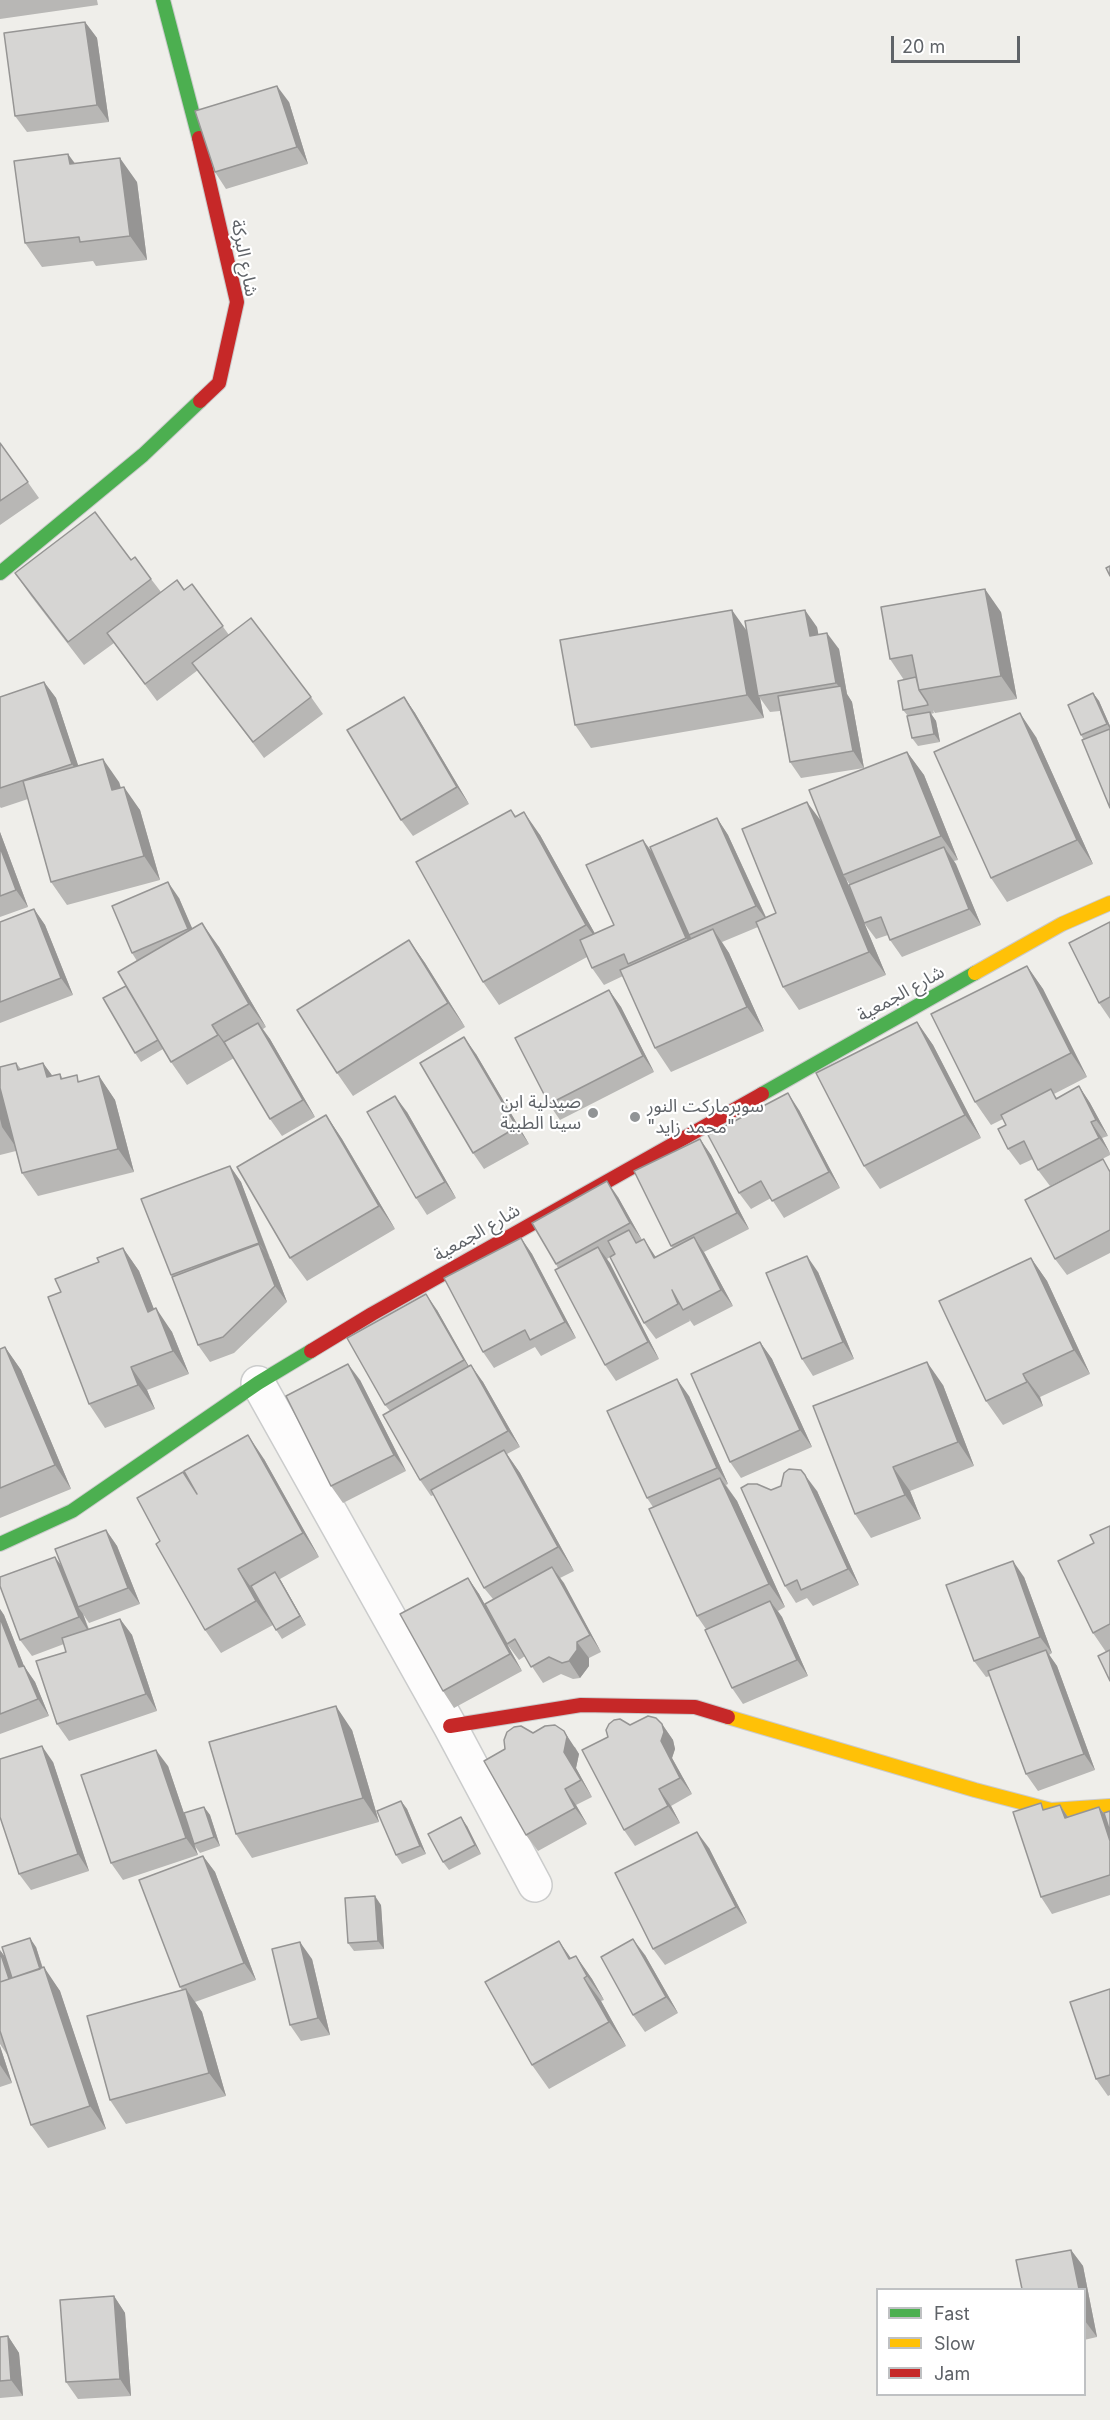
<!DOCTYPE html>
<html>
<head>
<meta charset="utf-8">
<style>
  body { margin:0 }
  #map { position:relative; width:1110px; height:2420px; overflow:hidden; background:#efeeea; font-family:Inter,sans-serif }
  canvas { display:block }
  .legend { position:absolute; left:876px; top:2288px; width:210px; height:108px; box-sizing:border-box; background:#fff; border:2px solid #bfc1c3; margin:0; padding:8px 10px; list-style:none; font-size:18px; color:#5f6368 }
  .legend li { display:flex; align-items:center; gap:12px; height:30px }
  .legend b { width:30px; border:2px solid #bfc1c3 }
  .scale { position:absolute; left:891px; top:36px; width:129px; height:27px; box-sizing:border-box; border:3px solid #5f6368; border-top:0; padding-left:8px; font-size:18px; line-height:21px; white-space:nowrap; color:#5f6368; -webkit-text-stroke:4px #fff; paint-order:stroke }
</style>
</head>
<body>
<div id="map">
<canvas width="1110" height="2420"></canvas>
<ul class="legend">
<li><b style="height:8px;background:#4caf50"></b>Fast</li>
<li><b style="height:8px;background:#ffc107"></b>Slow</li>
<li><b style="height:8px;background:#c62828"></b>Jam</li>
</ul>
<div class="scale">20 m</div>
</div>
<script>
const c = document.querySelector('canvas').getContext('2d');
c.lineJoin = 'round';
const toPath = rows => new Path2D(rows.map(r => 'M' + r).join(''));
function trace(path, color, width, dash) { c.strokeStyle = color; c.lineWidth = width; c.lineCap = dash ? 'butt' : 'round'; c.setLineDash(dash || []); c.stroke(path); }
function fill(path, color) { c.fillStyle = color; c.fill(path, 'evenodd'); }
function drawText(font, color, halo, rows, align = 'center') {
  c.font = font + ' Inter,"Noto Sans Arabic",sans-serif'; c.lineWidth = 4.5; c.setLineDash([]); c.textBaseline = 'middle'; c.strokeStyle = halo; c.fillStyle = color; for (const [text, x, y, turn = 0] of rows) {
    c.save(); c.translate(x, y); c.rotate((+turn || 0) * Math.PI / 180); c.textAlign = isNaN(turn) ? turn : align; if (halo) c.strokeText(text, 0, 0); c.fillText(text, 0, 0); c.restore();
  }
}
const street = toPath([
  [258,1383,450,1726,535,1885]
]);
const fast = toPath([
  [163,0,199,138],
  [0,573,143,455,200,401],
  [762,1094,975,973],
  [0,1544,72,1511,258,1383,311,1351]
]);
const slow = toPath([
  [975,973,1062,924,1110,903],
  [728,1717,975,1790,1051,1810,1110,1806]
]);
const jam = toPath([
  [199,138,237,302,219,383,200,401],
  [311,1351,372,1314,762,1094],
  [450,1726,581,1705,695,1707,728,1717]
]);
const wall = toPath([
  [0,0,97,0,98,5,0,19],
  [85,22,97,38,109,122,27,132,15,116],
  [289,102,308,164,226,189,215,172],
  [75,164,137,182,147,260,96,266,93,261,42,267,25,243],
  [0,443,39,498,0,525],
  [131,560,151,579,161,592,184,590,192,584,229,635,311,697,323,714,264,758,198,670,157,701,114,643,84,665,31,596,15,573],
  [1001,612,1017,699,935,713,933,710,934,713,931,714,936,721,940,742,918,746,912,738,908,716,903,710,904,680,890,659],
  [817,627,818,634,839,649,847,694,852,702,864,768,801,778,790,762,780,711,770,712,760,698,764,718,591,748,575,725,747,631],
  [44,682,56,698,78,766,119,782,121,788,140,810,160,880,67,905,51,882,28,799,1,808,0,807,0,697],
  [1093,693,1099,701,1110,726,1110,808,1084,740,1081,735],
  [404,697,415,713,469,804,413,836,401,820],
  [1036,737,1093,864,1007,902,991,878],
  [907,752,924,775,958,860,954,861,981,925,902,957,890,940,888,935,876,939,864,923,886,975,799,1010,783,987,758,927,722,942,729,953,764,1031,671,1072,655,1048,623,976,604,985,592,968,587,957,499,1005,483,982,511,810,516,816,540,835,595,934,614,925,654,855,717,818,728,835,766,917,776,913,823,824],
  [846,879,850,885,864,922],
  [0,832,28,907,0,917],
  [179,898,192,929,219,947,266,1027,263,1029,270,1039,315,1117,282,1136,270,1119,234,1058,187,1085,171,1062,163,1049,141,1062,135,1053,126,986,137,961,132,953],
  [34,909,45,925,73,995,0,1023,0,922],
  [1110,922,1110,1019,1099,1003],
  [409,940,425,963,465,1027,353,1096,337,1073],
  [1027,966,1043,989,1087,1077,1054,1094,1057,1098,1079,1086,1090,1103,1108,1136,1102,1138,1110,1153,1110,1155,1050,1186,1038,1170,1033,1159,1020,1165,1008,1149,1006,1125,1003,1119,991,1125,975,1102],
  [609,990,621,1007,654,1072,560,1120,549,1104],
  [917,1022,933,1045,981,1138,880,1189,864,1166],
  [476,1054,529,1144,484,1169,473,1153],
  [16,1063,21,1069,43,1063,52,1076,60,1074,63,1079,81,1081,99,1076,115,1100,134,1172,38,1196,22,1173,16,1151,0,1155,0,1067],
  [799,1110,840,1188,784,1218,771,1198,751,1209,739,1193],
  [407,1112,456,1198,427,1215,416,1198],
  [326,1115,342,1139,395,1229,307,1281,290,1258],
  [700,1139,711,1155,749,1229,704,1252,733,1306,694,1326,689,1319,690,1321,656,1339,644,1323,610,1257,607,1259,659,1359,616,1381,605,1365,556,1264,618,1197,642,1240,637,1242,656,1257,673,1248,671,1246],
  [230,1166,241,1182,287,1302,234,1353,210,1362,198,1345,171,1275],
  [1110,1169,1110,1253,1067,1275,1055,1259],
  [521,1238,532,1254,576,1338,541,1356,535,1347,494,1368,483,1352],
  [123,1248,139,1271,154,1309,172,1332,189,1374,147,1390,155,1409,105,1428,89,1404,61,1292,99,1262],
  [1031,1258,1047,1281,1090,1374,1040,1397,1043,1406,1003,1425,986,1401],
  [818,1272,854,1359,813,1376,802,1359],
  [437,1310,469,1367,483,1382,520,1447,507,1454,520,1473,574,1571,560,1578,601,1652,589,1658,589,1666,580,1678,573,1679,561,1674,543,1683,525,1656,519,1660,507,1644,493,1599,484,1588,434,1495,431,1496,420,1480,390,1411,385,1405],
  [760,1342,772,1359,812,1447,741,1478,730,1462],
  [5,1347,21,1370,71,1489,0,1518,0,1349],
  [360,1380,406,1471,343,1503,331,1486],
  [943,1385,974,1466,910,1491,921,1519,871,1538,855,1514],
  [689,1396,728,1484,726,1485,737,1501,785,1607,778,1611,782,1617,808,1676,743,1704,732,1688,706,1629,697,1616,653,1507,647,1498],
  [264,1459,319,1557,280,1579,306,1625,282,1639,273,1625,221,1653,205,1630,160,1541,191,1483],
  [781,1486,817,1491,859,1585,813,1606,807,1598,796,1603,785,1586,771,1490],
  [1110,1526,1110,1681,1106,1652,1093,1633,1094,1543],
  [106,1530,117,1546,140,1604,89,1623,83,1614,89,1629,120,1619,132,1635,157,1711,69,1741,57,1724,66,1652,64,1644,32,1656,20,1640,61,1565],
  [1024,1577,1052,1653,1049,1655,1057,1666,1095,1770,1038,1791,1026,1774,990,1676,986,1677,974,1661],
  [468,1578,479,1594,522,1671,454,1708,443,1691],
  [0,1609,4,1615,24,1666,35,1682,49,1716,0,1734],
  [662,1724,673,1740,675,1749,672,1758,692,1794,671,1806,680,1823,635,1846,624,1830,608,1737,630,1725],
  [352,1730,379,1822,252,1858,236,1834],
  [533,1733,575,1747,579,1754,576,1768,592,1797,576,1805,587,1824,538,1851,526,1835],
  [53,1762,89,1871,31,1890,19,1874],
  [168,1766,189,1828,204,1807,210,1815,220,1846,200,1853,194,1845,198,1855,123,1880,111,1863],
  [401,1801,407,1809,426,1854,402,1864,396,1855],
  [1060,1805,1068,1817,1099,1807,1104,1813,1110,1811,1110,1895,1052,1914,1041,1897,1045,1810],
  [467,1826,481,1854,449,1870,443,1862],
  [709,1848,747,1923,665,1965,653,1949],
  [203,1856,215,1872,256,1980,195,2002,202,2012,226,2096,126,2124,110,2100,182,1990,180,1987],
  [381,1905,384,1949,354,1951,348,1943],
  [36,1947,43,1968,60,1991,106,2129,48,2148,31,2125,8,2056,0,2044,0,1950,5,1957],
  [645,1955,678,2013,645,2032,633,2015],
  [576,1956,592,1979,604,2000,601,2001,626,2046,549,2089,532,2065,571,1958],
  [312,1959,330,2035,301,2041,290,2025],
  [1110,1989,1110,2095,1108,2096,1096,2079],
  [0,2046,12,2083,0,2087],
  [1071,2250,1083,2266,1097,2337,1084,2340,1084,2289],
  [114,2296,125,2313,131,2396,78,2399,66,2382],
  [8,2336,19,2353,23,2396,0,2398,0,2337]
]);
const shadedWall = toPath([
  [85,22,97,38,109,122,97,105],
  [277,86,289,102,308,164,297,147],
  [68,154,85,177,70,164],
  [120,158,137,182,147,260,130,236],
  [985,589,1001,612,1017,699,1001,676],
  [732,610,749,634,758,696,760,698,764,718,747,695],
  [805,610,817,627,822,652,810,636],
  [827,633,839,649,847,694,852,702,864,768,853,751,842,690,836,683],
  [44,682,56,698,83,780,72,764],
  [1093,693,1099,701,1110,726,1110,729,1107,724],
  [404,697,415,713,469,804,457,787],
  [930,712,936,721,940,742,934,734],
  [1020,713,1036,737,1093,864,1077,840],
  [907,752,924,775,958,860,941,836],
  [103,759,119,782,129,814,112,790],
  [124,787,140,810,160,880,144,856],
  [807,802,824,825,843,875,846,879,886,975,869,952],
  [524,812,540,835,603,948,586,925],
  [717,818,728,835,768,922,756,906],
  [0,832,28,907,16,890,0,847],
  [643,840,655,856,698,954,686,938],
  [944,847,956,864,981,925,969,909],
  [168,882,179,898,200,946,188,929],
  [34,909,45,925,73,995,61,978],
  [202,923,219,947,266,1027,249,1004],
  [713,929,729,953,764,1031,747,1007],
  [409,940,425,963,465,1027,448,1003],
  [1027,966,1043,989,1087,1077,1071,1053],
  [609,990,621,1007,654,1072,643,1056],
  [917,1022,933,1045,981,1138,965,1115],
  [258,1023,270,1039,315,1117,303,1100],
  [212,1025,229,1048,234,1058,218,1035],
  [464,1037,476,1054,529,1144,517,1127],
  [43,1063,60,1086,47,1077],
  [99,1076,115,1100,134,1172,118,1149],
  [0,1079,18,1150,2,1127,0,1119],
  [1079,1086,1090,1103,1108,1136,1096,1120],
  [788,1093,799,1110,840,1188,829,1172],
  [395,1096,407,1112,456,1198,445,1182],
  [326,1115,342,1139,395,1229,379,1206],
  [1091,1122,1102,1138,1110,1153,1099,1138],
  [700,1139,711,1155,749,1229,737,1213],
  [230,1166,241,1182,270,1259,259,1243],
  [607,1181,618,1197,642,1240,630,1223],
  [694,1237,705,1254,733,1306,721,1290],
  [521,1238,532,1254,576,1338,565,1322],
  [644,1239,655,1256,665,1275,654,1258],
  [259,1244,271,1260,287,1302,275,1286],
  [598,1247,610,1263,659,1359,648,1342],
  [123,1248,139,1271,164,1335,148,1312],
  [807,1256,818,1272,854,1359,843,1342],
  [1031,1258,1047,1281,1090,1374,1074,1350],
  [426,1294,437,1310,475,1377,464,1360],
  [156,1308,172,1332,189,1374,173,1351],
  [760,1342,772,1359,812,1447,800,1430],
  [5,1347,21,1370,71,1489,55,1465],
  [927,1362,943,1385,974,1466,958,1442],
  [348,1364,360,1380,406,1471,394,1455],
  [471,1365,483,1382,520,1447,508,1431],
  [131,1367,147,1390,155,1409,138,1385],
  [1023,1374,1040,1397,1043,1406,1027,1382],
  [677,1379,689,1396,728,1484,717,1468],
  [248,1435,264,1459,319,1557,303,1533],
  [504,1450,520,1473,574,1571,558,1547],
  [893,1467,910,1491,921,1519,905,1495],
  [805,1475,817,1491,859,1585,848,1569],
  [720,1478,737,1501,785,1607,769,1584],
  [106,1530,117,1546,140,1604,128,1588],
  [55,1557,67,1573,78,1607,83,1614,90,1634,79,1617],
  [1013,1561,1024,1577,1052,1653,1040,1637],
  [552,1567,564,1583,601,1652,590,1635],
  [238,1569,255,1593,273,1625,256,1601],
  [275,1572,281,1581,306,1625,300,1616],
  [468,1578,479,1594,522,1671,510,1654],
  [770,1601,782,1617,808,1676,797,1660],
  [0,1609,4,1615,24,1666,35,1682,49,1716,38,1699,19,1667,0,1618],
  [120,1619,132,1635,157,1711,146,1694],
  [577,1642,589,1658,589,1666,580,1678,569,1661],
  [1046,1650,1057,1666,1095,1770,1084,1754],
  [336,1706,352,1730,379,1822,363,1798],
  [662,1724,673,1740,675,1749,672,1758,692,1794,680,1778,661,1741],
  [564,1731,579,1754,576,1768,592,1797,581,1780,564,1752],
  [42,1746,53,1762,89,1871,78,1854],
  [156,1750,168,1766,198,1855,186,1838],
  [565,1789,576,1805,587,1824,575,1808],
  [659,1789,671,1806,680,1823,668,1806],
  [401,1801,407,1809,426,1854,420,1846],
  [1060,1805,1071,1822,1065,1818],
  [204,1807,210,1815,220,1846,214,1837],
  [1099,1807,1110,1823,1110,1841],
  [461,1817,467,1826,481,1854,475,1845],
  [697,1832,709,1848,747,1923,736,1907],
  [203,1856,215,1872,256,1980,244,1963],
  [375,1896,381,1905,384,1949,378,1941],
  [30,1938,36,1947,48,1986,43,1977],
  [633,1939,645,1955,678,2013,666,1997],
  [559,1941,575,1964,569,1959],
  [300,1942,312,1959,330,2035,318,2018],
  [0,1950,5,1957,19,2000,13,1991],
  [576,1956,592,1979,604,2000,587,1976],
  [44,1967,60,1991,106,2129,90,2106],
  [584,1978,601,2001,626,2046,609,2022],
  [186,1989,202,2012,226,2096,209,2073],
  [0,2046,12,2083,0,2065],
  [1071,2250,1083,2266,1097,2337,1085,2321,1084,2289,1079,2289],
  [114,2296,125,2313,131,2396,120,2379],
  [8,2336,19,2353,23,2396,11,2380]
]);
const building = toPath([
  [85,22,97,105,15,116,4,33,85,22],
  [277,86,297,147,215,172,195,111,277,86],
  [68,154,70,164,120,158,130,236,80,242,79,237,25,243,14,161,68,154],
  [0,443,28,482,0,501,0,443],
  [95,512,131,560,135,557,151,579,68,642,15,573,95,512],
  [1110,566,1110,576,1106,568,1110,566],
  [177,580,184,590,192,584,223,626,145,684,107,633,177,580],
  [985,589,1001,676,919,690,912,655,890,659,881,607,985,589],
  [732,610,747,695,575,725,560,640,732,610],
  [805,610,810,636,827,633,836,683,758,696,745,621,805,610],
  [251,618,311,697,253,742,192,663,251,618],
  [916,677,919,690,927,702,928,705,903,710,898,681,916,677],
  [44,682,72,764,0,788,0,697,44,682],
  [841,686,853,751,790,762,778,696,841,686],
  [1093,693,1107,724,1081,735,1068,705,1093,693],
  [404,697,457,787,401,820,347,730,404,697],
  [930,712,934,734,912,738,907,716,930,712],
  [1020,713,1077,840,991,878,934,752,1020,713],
  [1110,729,1110,808,1082,740,1110,729],
  [907,752,941,836,843,875,809,790,907,752],
  [103,759,112,790,124,787,144,856,51,882,23,781,103,759],
  [807,802,869,952,783,987,756,922,776,913,742,829,807,802],
  [511,810,515,817,524,812,586,925,483,982,416,862,511,810],
  [717,818,756,906,689,935,650,847,717,818],
  [643,840,686,938,628,964,624,954,592,968,580,940,614,925,586,865,643,840],
  [0,847,16,890,0,896,0,847],
  [944,847,969,909,890,940,881,917,864,923,849,885,944,847],
  [168,882,188,929,132,953,112,906,168,882],
  [34,909,61,978,0,1002,0,922,34,909],
  [1110,922,1110,997,1099,1003,1069,943,1110,922],
  [202,923,249,1004,212,1025,218,1035,171,1062,118,972,202,923],
  [713,929,747,1007,655,1048,620,970,713,929],
  [409,940,448,1003,337,1073,297,1010,409,940],
  [1027,966,1071,1053,975,1102,931,1014,1027,966],
  [126,986,158,1040,135,1053,103,998,126,986],
  [609,990,643,1056,549,1104,515,1038,609,990],
  [917,1022,965,1115,864,1166,816,1073,917,1022],
  [258,1023,303,1100,270,1119,224,1042,258,1023],
  [464,1037,517,1127,473,1153,420,1063,464,1037],
  [16,1063,18,1070,43,1063,47,1077,60,1074,61,1079,77,1075,78,1082,99,1076,118,1149,22,1173,0,1088,0,1067,16,1063],
  [1079,1086,1096,1120,1091,1122,1099,1138,1038,1170,1024,1141,1008,1149,998,1129,1006,1125,1001,1115,1051,1089,1056,1099,1079,1086],
  [788,1093,829,1172,772,1201,761,1181,739,1193,708,1135,788,1093],
  [395,1096,445,1182,416,1198,367,1112,395,1096],
  [326,1115,379,1206,290,1258,237,1167,326,1115],
  [700,1139,737,1213,671,1246,634,1171,700,1139],
  [1103,1159,1110,1172,1110,1230,1055,1259,1025,1200,1103,1159],
  [230,1166,259,1243,171,1275,141,1199,230,1166],
  [607,1181,630,1223,556,1264,532,1223,607,1181],
  [629,1230,636,1243,644,1239,654,1258,694,1237,721,1290,683,1310,672,1290,678,1304,644,1323,610,1257,615,1254,608,1241,629,1230],
  [521,1238,565,1322,530,1340,525,1330,483,1352,444,1278,521,1238],
  [259,1244,275,1286,223,1337,198,1345,172,1277,259,1244],
  [598,1247,648,1342,605,1365,555,1270,598,1247],
  [123,1248,148,1312,156,1308,173,1351,131,1367,138,1385,89,1404,48,1297,61,1292,55,1279,99,1262,97,1258,123,1248],
  [807,1256,843,1342,802,1359,766,1273,807,1256],
  [1031,1258,1074,1350,1023,1374,1027,1382,986,1401,939,1301,1031,1258],
  [426,1294,464,1360,385,1405,347,1338,426,1294],
  [760,1342,800,1430,730,1462,691,1374,760,1342],
  [5,1347,55,1465,0,1488,0,1349,5,1347],
  [927,1362,958,1442,893,1467,905,1495,855,1514,813,1406,927,1362],
  [348,1364,394,1455,331,1486,286,1396,348,1364],
  [471,1365,508,1431,420,1480,383,1415,471,1365],
  [677,1379,717,1468,647,1498,607,1411,677,1379],
  [248,1435,303,1533,238,1569,256,1601,205,1630,156,1544,160,1541,137,1498,183,1472,197,1494,184,1471,248,1435],
  [504,1450,558,1547,484,1588,431,1490,504,1450],
  [789,1469,801,1470,805,1475,848,1569,801,1590,797,1580,785,1586,741,1488,748,1484,757,1484,771,1490,781,1486,784,1473,789,1469],
  [720,1478,769,1584,697,1616,649,1509,720,1478],
  [1110,1526,1110,1624,1093,1633,1058,1561,1094,1543,1090,1535,1110,1526],
  [106,1530,128,1588,78,1607,55,1549,106,1530],
  [55,1557,79,1617,20,1640,0,1586,0,1577,55,1557],
  [1013,1561,1040,1637,974,1661,946,1585,1013,1561],
  [552,1567,590,1635,577,1642,577,1650,569,1661,562,1663,549,1657,531,1667,515,1639,507,1644,485,1604,552,1567],
  [275,1572,300,1616,276,1630,251,1586,275,1572],
  [468,1578,510,1654,443,1691,400,1614,468,1578],
  [770,1601,797,1660,732,1688,705,1630,770,1601],
  [0,1618,19,1667,24,1666,38,1699,0,1714,0,1618],
  [120,1619,146,1694,57,1724,36,1661,66,1652,62,1638,120,1619],
  [1046,1650,1084,1754,1026,1774,988,1671,1046,1650],
  [1110,1650,1110,1681,1098,1656,1110,1650],
  [336,1706,363,1798,236,1834,209,1742,336,1706],
  [648,1716,656,1718,662,1724,664,1732,661,1741,680,1778,659,1789,668,1806,624,1830,582,1750,608,1737,606,1730,609,1724,614,1720,620,1719,630,1725,648,1716],
  [555,1725,564,1731,567,1737,564,1752,581,1780,565,1789,575,1808,526,1835,484,1761,505,1749,504,1740,507,1732,514,1727,521,1726,533,1733,545,1726,555,1725],
  [42,1746,78,1854,19,1874,0,1817,0,1759,42,1746],
  [156,1750,186,1838,111,1863,81,1775,156,1750],
  [401,1801,420,1846,396,1855,377,1811,401,1801],
  [1041,1803,1043,1810,1060,1805,1065,1818,1099,1807,1110,1841,1110,1875,1041,1897,1013,1812,1041,1803],
  [204,1807,214,1837,194,1844,184,1813,204,1807],
  [1110,1811,1110,1832,1104,1813,1110,1811],
  [461,1817,475,1845,443,1862,428,1834,461,1817],
  [697,1832,736,1907,653,1949,615,1873,697,1832],
  [203,1856,244,1963,180,1987,139,1880,203,1856],
  [375,1896,378,1941,348,1943,345,1898,375,1896],
  [30,1938,40,1969,12,1978,2,1947,30,1938],
  [633,1939,666,1997,633,2015,601,1957,633,1939],
  [559,1941,569,1959,576,1956,587,1976,584,1978,609,2022,532,2065,485,1982,559,1941],
  [300,1942,318,2018,290,2025,272,1949,300,1942],
  [0,1952,9,1979,0,1982,0,1952],
  [44,1967,90,2106,31,2125,0,2031,0,1982,44,1967],
  [186,1989,209,2073,110,2100,87,2016,186,1989],
  [1110,1989,1110,2075,1096,2079,1070,2002,1110,1989],
  [1071,2250,1079,2289,1022,2289,1016,2260,1071,2250],
  [114,2296,120,2379,66,2382,60,2300,114,2296],
  [8,2336,11,2380,0,2381,0,2337,8,2336]
]);
const markers = [
  [593,1113,6,"#919496"],
  [635,1117,6,"#919496"]
];
const streetNames = [
  ["شارع البركة",244,258,79],
  ["شارع الجمعية",901,994,-29],
  ["شارع الجمعية",477,1233,-30]
];
const poiNames = [
  ["صيدلية ابن",581,1103],
  ["سينا الطبية",581,1124],
  ["سوبرماركت النور",647,1107,"left"],
  ["\"محمد زايد\"",647,1128,"left"]
];
trace(street, '#cbcccc', 36);
trace(fast, '#cacacb', 16);
trace(slow, '#cacacb', 16);
trace(jam, '#cacacb', 16);
trace(street, '#fdfcfc', 33);
trace(fast, '#4caf50', 14);
trace(slow, '#ffc107', 14);
trace(jam, '#c62828', 14);
fill(wall, '#b8b7b5');
fill(shadedWall, '#969594');
fill(building, '#d6d5d3');
trace(building, '#969594', 1.5);
for (const [x, y, r, color] of markers) { const dot = new Path2D(); dot.arc(x, y, r, 0, 2 * Math.PI); c.fillStyle = color; c.fill(dot); trace(dot, '#fff', 2); }
drawText('18px', '#5f6368', '#fff', streetNames);
drawText('18px', '#5f6368', '#fff', poiNames, 'right');
</script>
</body>
</html>
